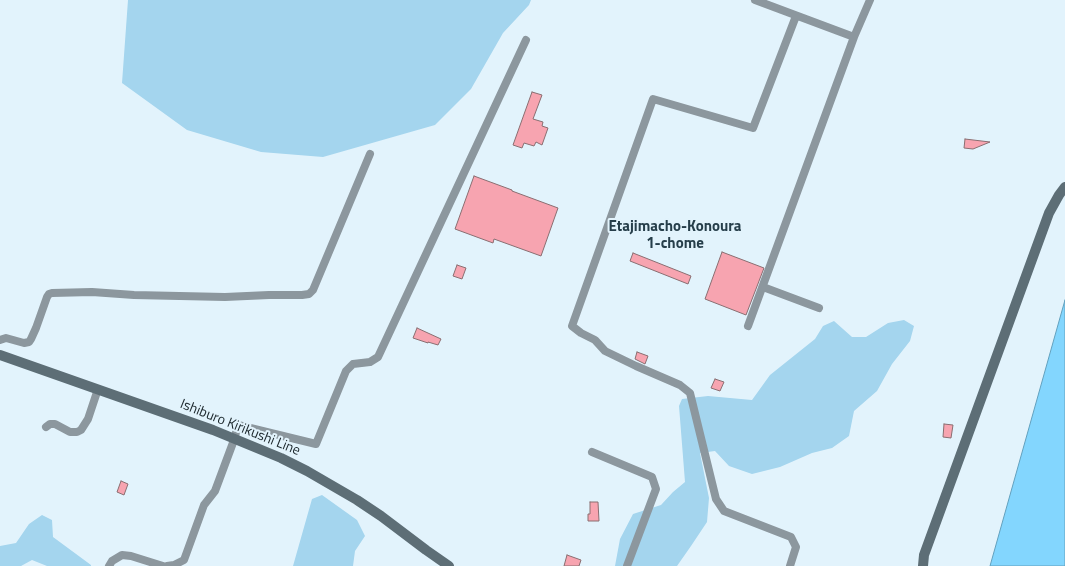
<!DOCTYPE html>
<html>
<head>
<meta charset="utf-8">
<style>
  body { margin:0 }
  canvas { display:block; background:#e2f3fc }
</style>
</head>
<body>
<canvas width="1065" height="566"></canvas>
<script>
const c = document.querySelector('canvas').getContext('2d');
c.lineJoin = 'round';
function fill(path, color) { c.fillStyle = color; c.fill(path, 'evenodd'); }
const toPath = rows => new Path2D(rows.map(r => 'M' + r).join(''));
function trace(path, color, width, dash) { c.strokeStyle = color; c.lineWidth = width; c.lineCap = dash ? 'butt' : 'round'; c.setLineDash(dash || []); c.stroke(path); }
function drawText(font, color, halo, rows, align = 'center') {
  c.font = font + ' "Titillium Web",sans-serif'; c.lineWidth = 4; c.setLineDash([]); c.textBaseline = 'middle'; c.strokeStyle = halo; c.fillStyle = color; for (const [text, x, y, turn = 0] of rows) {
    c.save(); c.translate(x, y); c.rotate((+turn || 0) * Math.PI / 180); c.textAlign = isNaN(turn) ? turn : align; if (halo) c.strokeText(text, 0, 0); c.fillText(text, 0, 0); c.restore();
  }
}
const green = toPath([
  [128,0,531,0,529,5,503,33,471,89,435,125,323,157,261,152,187,130,122,83],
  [904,320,914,326,910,341,892,364,877,391,854,411,849,436,832,448,812,453,780,467,752,474,729,466,715,451,700,453,709,498,707,522,691,546,677,566,615,566,620,539,633,514,661,505,673,492,685,482,679,406,682,399,708,396,752,400,770,375,815,339,823,326,834,321,852,337,866,337,888,323],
  [322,495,357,520,365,536,355,551,353,566,293,566,312,499],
  [42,515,52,520,53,537,91,565,91,566,47,566,32,560,21,566,0,566,0,546,16,543,29,524]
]);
const water = toPath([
  [1065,300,1065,566,990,566,1065,300]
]);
const building = toPath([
  [532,92,542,95,533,119,543,122,542,126,548,128,542,145,536,142,534,146,524,143,522,148,513,145,532,92],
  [965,139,990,142,973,149,964,148,965,139],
  [474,176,512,190,512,191,558,208,541,256,494,239,493,243,455,229,474,176],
  [722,252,764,268,746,315,705,299,722,252],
  [633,253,691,276,688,284,630,261,633,253],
  [457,265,466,268,462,279,453,276,457,265],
  [417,328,441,339,438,345,428,342,428,343,413,338,417,328],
  [637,352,648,356,645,364,635,359,637,352],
  [715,379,724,382,720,391,711,388,715,379],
  [944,424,953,425,951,438,943,437,944,424],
  [121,481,128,484,124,495,117,492,121,481],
  [590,502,598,502,599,521,588,521,588,514,590,514,590,502],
  [567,555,581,560,579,566,564,566,567,555]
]);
const street = toPath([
  [755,0,854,37],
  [763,287,819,308],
  [748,326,854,37,870,0],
  [0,340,6,338,24,343,29,342,31,339,36,328,47,297,49,294,52,293,92,292,134,295,225,297,269,295,302,295,309,294,313,290,370,154],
  [46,427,50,424,55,424,70,432,77,432,81,430,88,419,98,389],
  [592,452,652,477,656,489,627,566],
  [109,566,112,561,122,555,131,556,163,566],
  [167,566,174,565,184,560,204,505,215,491,234,440,238,425,316,444,346,371,353,364,370,362,378,357,526,40],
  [790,566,796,547,791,537,724,511,716,499,690,393,680,385,636,366,605,351,595,340,581,333,572,326,653,99,753,128,796,16]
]);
const secondary = toPath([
  [0,355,213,430,281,458,307,471,357,500,381,516,426,550,449,566],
  [923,566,924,555,1049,213,1059,195,1065,187]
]);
const streetNames = [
  ["Ishiburo Kirikushi Line",240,428,22]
];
const neighbourhoodNames = [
  ["Etajimacho-Konoura",675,227],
  ["1-chome",675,244]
];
fill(green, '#a4d5ee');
fill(water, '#83d6fe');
trace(water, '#63a1be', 1);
fill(building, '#f7a4b0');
trace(building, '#8a6e71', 1);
trace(street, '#8c979e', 8);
trace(secondary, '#5d6e76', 10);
drawText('14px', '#192429', '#e2f3fc', streetNames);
drawText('bold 15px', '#263e4a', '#e2f3fc', neighbourhoodNames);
</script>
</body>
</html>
